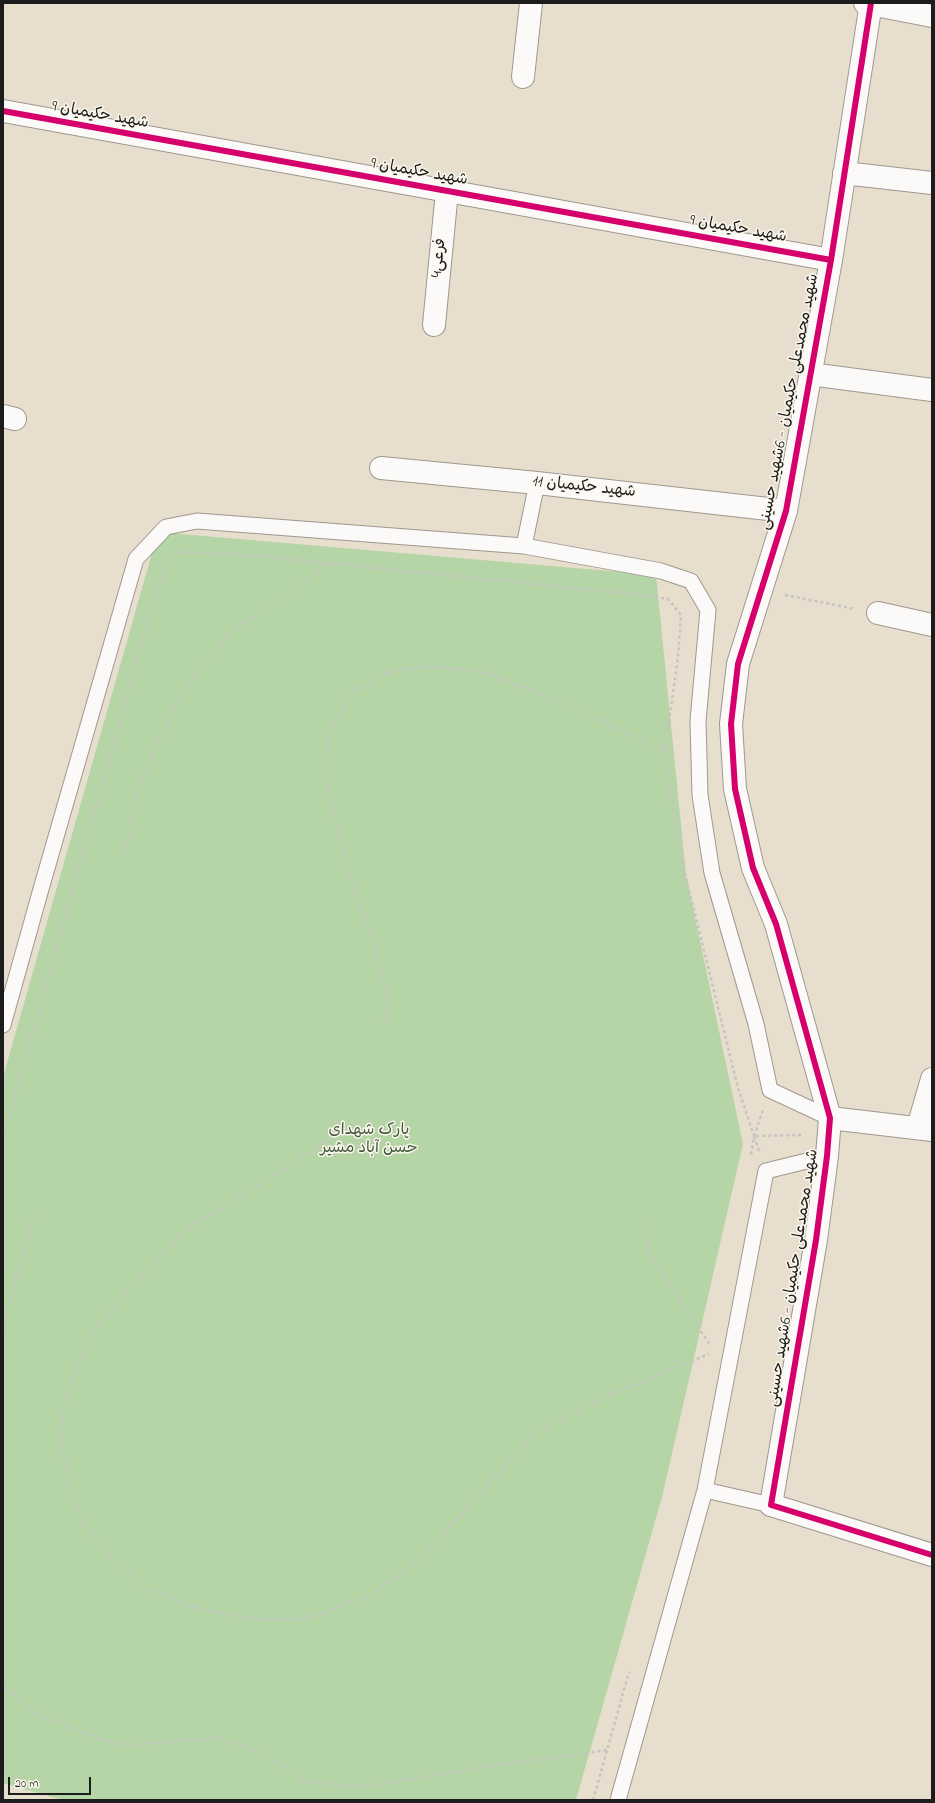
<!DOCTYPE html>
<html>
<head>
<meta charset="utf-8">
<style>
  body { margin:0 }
  #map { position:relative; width:935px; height:1803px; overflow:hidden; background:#e8dece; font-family:"Indie Flower",sans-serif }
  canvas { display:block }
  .frame { position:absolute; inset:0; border:4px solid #1c1c1c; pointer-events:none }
  .scale { position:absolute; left:8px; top:1777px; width:83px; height:18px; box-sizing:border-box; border:2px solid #1c1c1c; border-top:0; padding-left:5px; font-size:12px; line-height:14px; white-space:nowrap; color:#1c1c1c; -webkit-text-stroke:3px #fbf7ec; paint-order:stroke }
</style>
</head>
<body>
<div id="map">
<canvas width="935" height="1803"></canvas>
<div class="frame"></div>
<div class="scale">20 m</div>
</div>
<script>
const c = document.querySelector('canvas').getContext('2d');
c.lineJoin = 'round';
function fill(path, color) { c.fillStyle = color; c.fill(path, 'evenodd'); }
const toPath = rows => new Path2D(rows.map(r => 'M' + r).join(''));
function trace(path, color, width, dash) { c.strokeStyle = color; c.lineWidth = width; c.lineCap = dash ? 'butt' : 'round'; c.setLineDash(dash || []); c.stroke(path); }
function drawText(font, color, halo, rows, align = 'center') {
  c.font = font + ' "Indie Flower","Playpen Sans Arabic",sans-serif'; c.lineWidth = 3; c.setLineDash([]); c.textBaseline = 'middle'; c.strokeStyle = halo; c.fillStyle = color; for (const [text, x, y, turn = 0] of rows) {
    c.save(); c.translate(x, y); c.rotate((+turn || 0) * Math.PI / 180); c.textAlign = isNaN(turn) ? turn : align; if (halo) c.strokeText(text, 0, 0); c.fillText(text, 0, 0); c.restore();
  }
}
const green = toPath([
  [158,532,656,575,686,875,743,1144,662,1497,576,1800,63,1800,3,1783,3,1077]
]);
const path = toPath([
  [785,595,855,609],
  [125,853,142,777,180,695,229,634,273,605,329,563],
  [384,1024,387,995,375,948,345,861,331,801,325,758,334,722,352,692,388,672,430,666,482,672,550,697,665,751],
  [754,1136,763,1110],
  [3,1138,157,590,166,567,180,552,248,555,642,595,668,599,681,615,678,657,665,751,677,841,738,1088,754,1136,751,1155],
  [330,1140,188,1229,128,1289,96,1329,78,1366,64,1406,61,1444,69,1484,82,1520,107,1555,147,1589,199,1609,250,1619,306,1619,364,1598,414,1565,536,1433,610,1395,709,1354],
  [759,1151,754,1136,803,1135],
  [652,1222,647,1251,710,1345],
  [3,1339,9,1304,34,1213],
  [3,1687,41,1716,97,1738,127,1745,221,1738,262,1753,302,1781,359,1787,491,1766,607,1750],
  [3,1799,5,1800],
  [593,1800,629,1672]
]);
const service = toPath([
  [524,546,537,483],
  [3,1025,41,889,136,559,166,527,197,521,524,546,661,571,691,581,708,610,698,721,700,795,712,873,756,1024,770,1090,830,1118],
  [705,1490,771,1505],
  [618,1800,705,1490,766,1171,827,1156]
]);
const minor = toPath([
  [865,3,932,16],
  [523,77,531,3],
  [3,111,831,260],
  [844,173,932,183],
  [434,325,447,191],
  [810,374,932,390],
  [3,416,15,419],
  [381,468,537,483,786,511],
  [878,613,932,625],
  [830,1118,932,1130],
  [918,1127,932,1079],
  [771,1505,816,1240,827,1156,830,1118,776,924,753,868,735,789,731,724,738,664,786,511,831,260,871,3]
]);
const tertiary = toPath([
  [771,1505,932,1555]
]);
const cycleway = toPath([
  [871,3,831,260,786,511,738,664,731,724,735,789,753,868,776,924,830,1118,827,1156,816,1240,771,1505,932,1555],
  [3,111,831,260]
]);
const streetNames = [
  ["شهید حکیمیان 9",100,116,10],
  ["شهید حکیمیان 9",419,173,10],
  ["شهید حکیمیان 9",738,230,10],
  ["فرعی4",440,258,-84],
  ["شهید محمدعلی حکیمیان - 6شهید حسینی",790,402,-79],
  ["شهید حکیمیان 11",584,488,6],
  ["شهید محمدعلی حکیمیان - 6شهید حسینی",794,1278,-81]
];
const parkNames = [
  ["پارک شهدای",369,1131],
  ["حسن آباد مشیر",369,1149]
];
fill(green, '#b5d5a6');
trace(service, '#9e988f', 17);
trace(minor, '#9e988f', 24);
trace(tertiary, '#9e988f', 24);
trace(path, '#c6c4c0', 2.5, [3, 3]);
trace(service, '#fcfaf8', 15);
trace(minor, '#fcfaf8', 22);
trace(tertiary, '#fcfaf8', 22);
trace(cycleway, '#d6006c', 6);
drawText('16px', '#1c1c1c', '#fbf7ec', streetNames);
drawText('16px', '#435a41', '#fbf7ec', parkNames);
</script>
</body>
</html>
